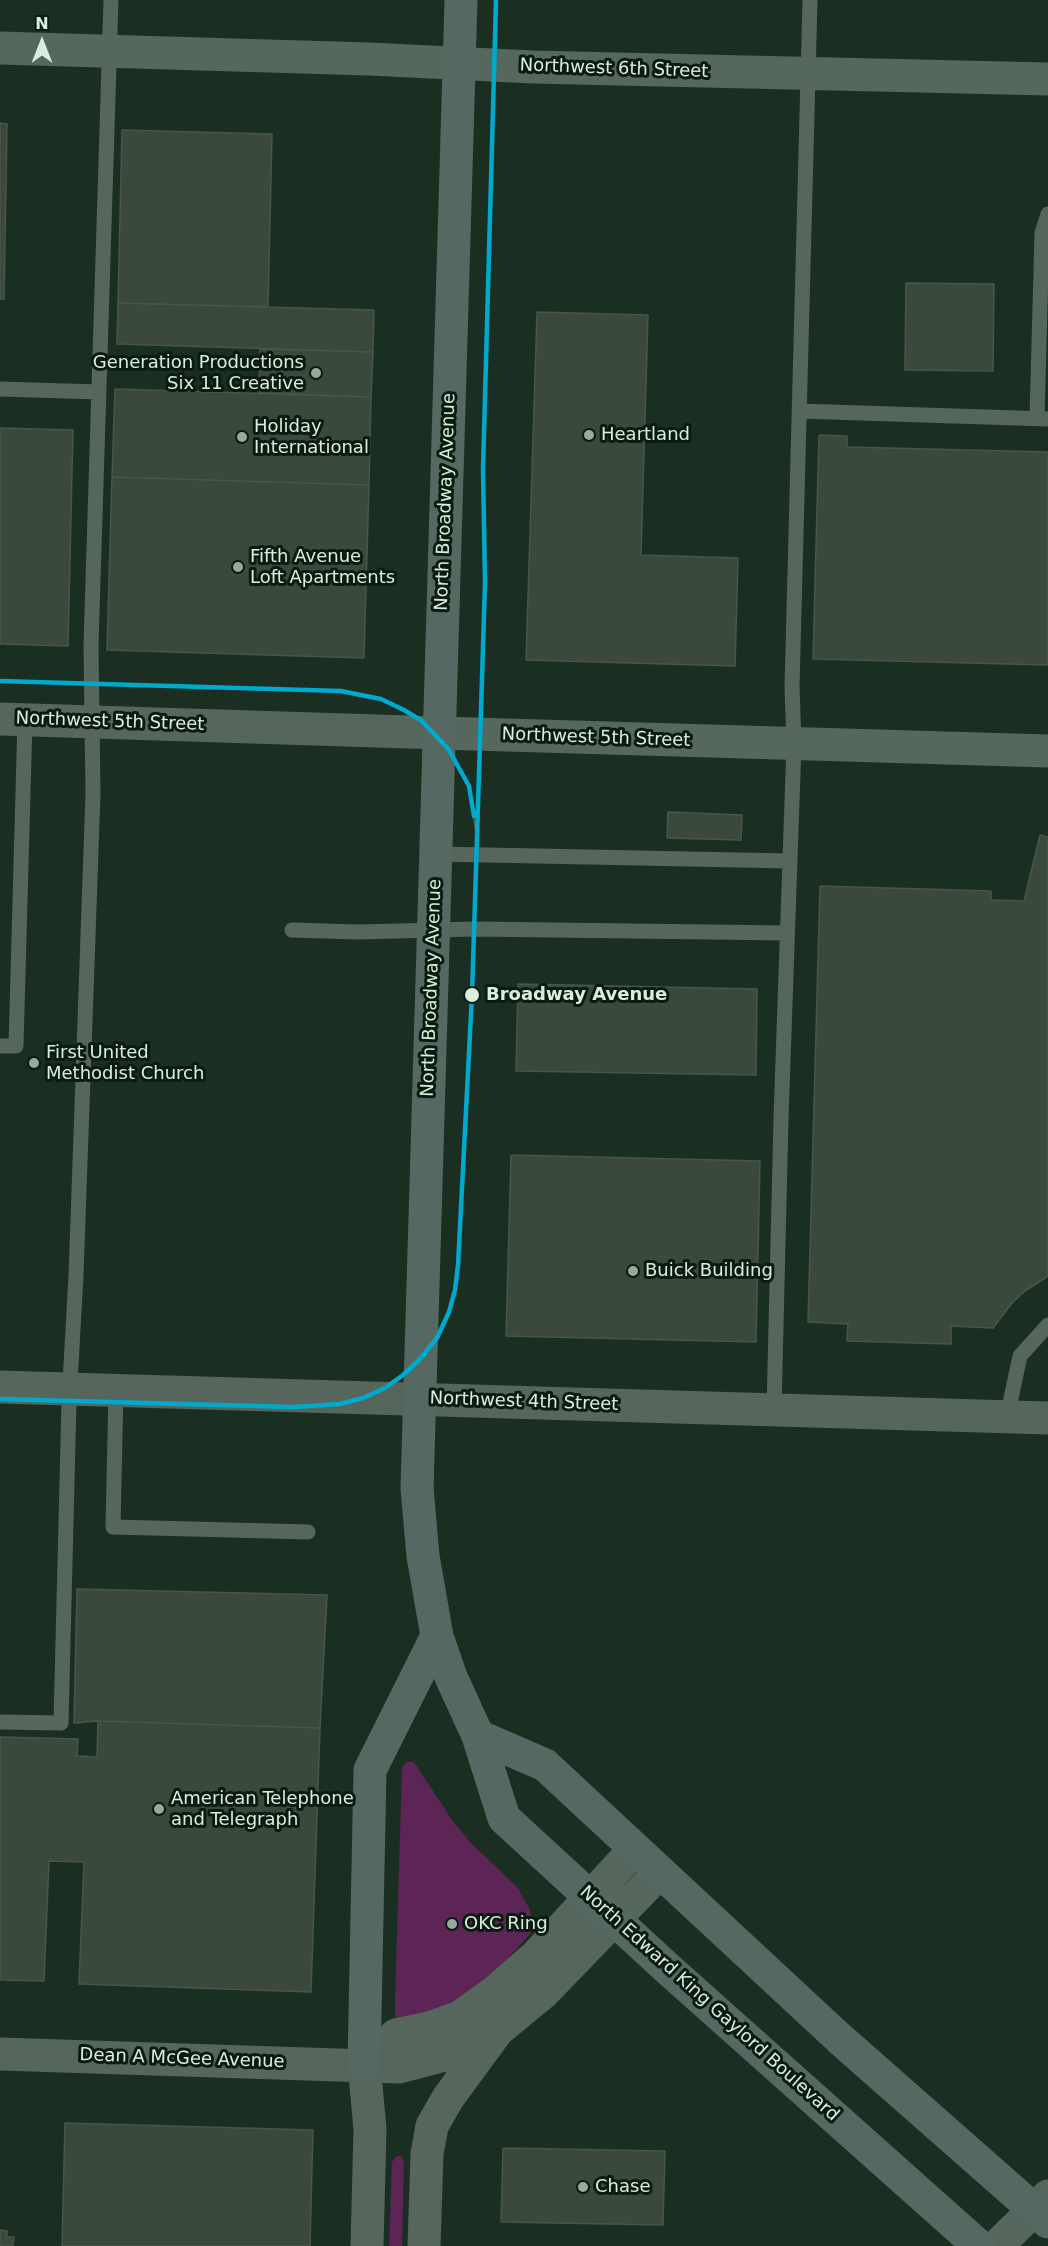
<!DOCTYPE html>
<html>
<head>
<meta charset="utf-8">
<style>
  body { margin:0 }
  #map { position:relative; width:1048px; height:2246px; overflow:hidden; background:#1a2f22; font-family:"DejaVu Sans",sans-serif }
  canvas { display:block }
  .north { position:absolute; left:12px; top:12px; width:60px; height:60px; -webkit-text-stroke:4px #0b1b10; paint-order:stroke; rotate:0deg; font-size:16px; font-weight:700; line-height:24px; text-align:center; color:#daeedf }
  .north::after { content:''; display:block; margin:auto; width:21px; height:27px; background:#daeedf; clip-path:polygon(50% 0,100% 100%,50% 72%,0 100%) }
</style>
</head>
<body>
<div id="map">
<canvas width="1048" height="2246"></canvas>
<div class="north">N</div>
</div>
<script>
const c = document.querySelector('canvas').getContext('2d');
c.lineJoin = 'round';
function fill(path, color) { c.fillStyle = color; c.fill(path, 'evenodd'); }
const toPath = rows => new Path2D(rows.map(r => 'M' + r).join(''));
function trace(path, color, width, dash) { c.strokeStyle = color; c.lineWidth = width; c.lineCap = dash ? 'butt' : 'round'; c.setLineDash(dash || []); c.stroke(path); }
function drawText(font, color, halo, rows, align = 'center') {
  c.font = font + ' "DejaVu Sans",sans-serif'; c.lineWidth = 6; c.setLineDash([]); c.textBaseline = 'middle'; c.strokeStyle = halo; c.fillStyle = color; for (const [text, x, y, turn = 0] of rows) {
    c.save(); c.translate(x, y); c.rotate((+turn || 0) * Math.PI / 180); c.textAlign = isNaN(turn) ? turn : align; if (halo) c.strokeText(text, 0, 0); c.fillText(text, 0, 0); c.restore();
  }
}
const green = toPath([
  [408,1762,414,1762,420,1771,452,1820,470,1842,518,1888,530,1910,532,1921,530,1934,491,1977,448,2006,398,2020,395,2016,395,2001,402,1768,405,1763],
  [397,2156,401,2156,404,2162,402,2246,389,2246,392,2162]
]);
const building = toPath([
  [0,123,7,124,4,299,0,299,0,123],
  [122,130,272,134,268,307,118,303,122,130],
  [906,283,994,284,993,371,905,370,906,283],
  [118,303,374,310,373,352,117,344,118,303],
  [537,312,648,315,641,555,738,558,735,666,526,660,537,312],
  [260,349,373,352,371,397,259,393,260,349],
  [115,389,371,397,369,485,112,477,115,389],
  [0,428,73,430,68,646,0,644,0,428],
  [819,435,847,436,847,447,1048,452,1048,665,813,659,819,435],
  [112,477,369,485,364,658,107,650,112,477],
  [668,812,742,815,741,840,667,838,668,812],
  [1040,835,1048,837,1048,1276,1025,1291,1012,1303,993,1328,951,1326,951,1344,847,1341,848,1324,808,1322,820,886,991,891,991,900,1024,901,1040,835],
  [518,984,757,989,756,1075,516,1071,518,984],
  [511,1155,760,1161,756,1342,506,1336,511,1155],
  [77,1589,327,1595,320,1728,98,1721,74,1723,77,1589],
  [98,1721,320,1728,311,1992,79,1984,84,1862,49,1861,44,1981,0,1980,0,1737,78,1739,77,1756,97,1757,98,1721],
  [65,2123,313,2130,310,2246,62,2246,65,2123],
  [503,2148,665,2151,663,2225,501,2222,503,2148],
  [0,2230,7,2231,7,2237,14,2237,13,2246,0,2246,0,2230]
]);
const service = toPath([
  [0,389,99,392],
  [799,411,1048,419],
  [1037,418,1042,233,1048,214],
  [436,854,790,861],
  [292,930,358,932,474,929,787,933],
  [0,1046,16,1046,25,720],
  [116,1390,113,1527,308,1532],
  [774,1409,781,1119,794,744,792,687,810,0],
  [1007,1417,1020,1356,1048,1325],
  [0,1722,61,1723,69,1401,76,1276,93,794,91,645,111,0]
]);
const tertiary = toPath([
  [0,719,440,733],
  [0,1387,1048,1418],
  [0,2054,399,2067,448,2054,498,2030,543,1993,660,1872],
  [364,2064,396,2035,429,2028,460,2017,495,1992,536,1956,635,1849],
  [364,2064,370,2129,367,2246],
  [424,2246,427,2154,432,2126,448,2098,495,2034],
  [997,2246,1048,2196]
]);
const secondary = toPath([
  [0,48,369,59,533,67,1048,79],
  [440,733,1048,751]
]);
const primary = toPath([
  [461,0,417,1488,423,1556,437,1636,451,1677,478,1736,504,1818,667,1968,979,2246],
  [478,1736,545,1765,840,2039,1048,2222],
  [364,2064,370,1770,437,1636]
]);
const tram = toPath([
  [0,681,341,691,381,699,404,710,422,721,449,750,469,786,477,840]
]);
const tram1 = toPath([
  [0,681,341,691,381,699,404,710,422,721,449,750,469,786,474,816],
  [0,1399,293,1407,340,1404,363,1398,385,1388,403,1375,420,1359,437,1338,449,1312,455,1290,458,1265,472,995,485,583,483,469,496,0]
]);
const markers = [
  [316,373,6,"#97ab9d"],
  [589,435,6,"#97ab9d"],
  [242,437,6,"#97ab9d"],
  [238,567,6,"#97ab9d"],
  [472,995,8,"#daeedf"],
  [34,1063,6,"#97ab9d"],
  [633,1271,6,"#97ab9d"],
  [159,1809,6,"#97ab9d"],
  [452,1924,6,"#97ab9d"],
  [583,2187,6,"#97ab9d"]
];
const streetNames = [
  ["Northwest 6th Street",614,69,2],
  ["North Broadway Avenue",446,502,-88],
  ["Northwest 5th Street",110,722,2],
  ["Northwest 5th Street",596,738,2],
  ["North Broadway Avenue",432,988,-88],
  ["Northwest 4th Street",524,1402,2],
  ["North Edward King Gaylord Boulevard",709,2004,42],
  ["Dean A McGee Avenue",182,2059,2]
];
const poiNames = [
  ["Generation Productions",304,363,"right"],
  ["Six 11 Creative",304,384,"right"],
  ["Holiday",254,427],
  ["International",254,448],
  ["Heartland",601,435],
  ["Fifth Avenue",250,557],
  ["Loft Apartments",250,578],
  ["First United",46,1053],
  ["Methodist Church",46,1074],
  ["Buick Building",645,1271],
  ["American Telephone",171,1799],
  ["and Telegraph",171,1820],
  ["OKC Ring",464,1924],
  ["Chase",595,2187]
];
const stopNames = [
  ["Broadway Avenue",486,995]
];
fill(green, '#5c2555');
fill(building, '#3b483c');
trace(building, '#48574a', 1.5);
trace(service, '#56665c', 15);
trace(tertiary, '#56665c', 33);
trace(secondary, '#56675e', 33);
trace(primary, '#556962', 33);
trace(tram, '#56655a', 1.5);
trace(tram1, '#00a9ce', 4.5);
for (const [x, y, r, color] of markers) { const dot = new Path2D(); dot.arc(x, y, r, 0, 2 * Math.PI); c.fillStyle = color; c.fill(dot); trace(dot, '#0b1b10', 2); }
drawText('18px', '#daeedf', '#0b1b10', streetNames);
drawText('18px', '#daeedf', '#0b1b10', poiNames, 'left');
drawText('bold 18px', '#daeedf', '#0b1b10', stopNames, 'left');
</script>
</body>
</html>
